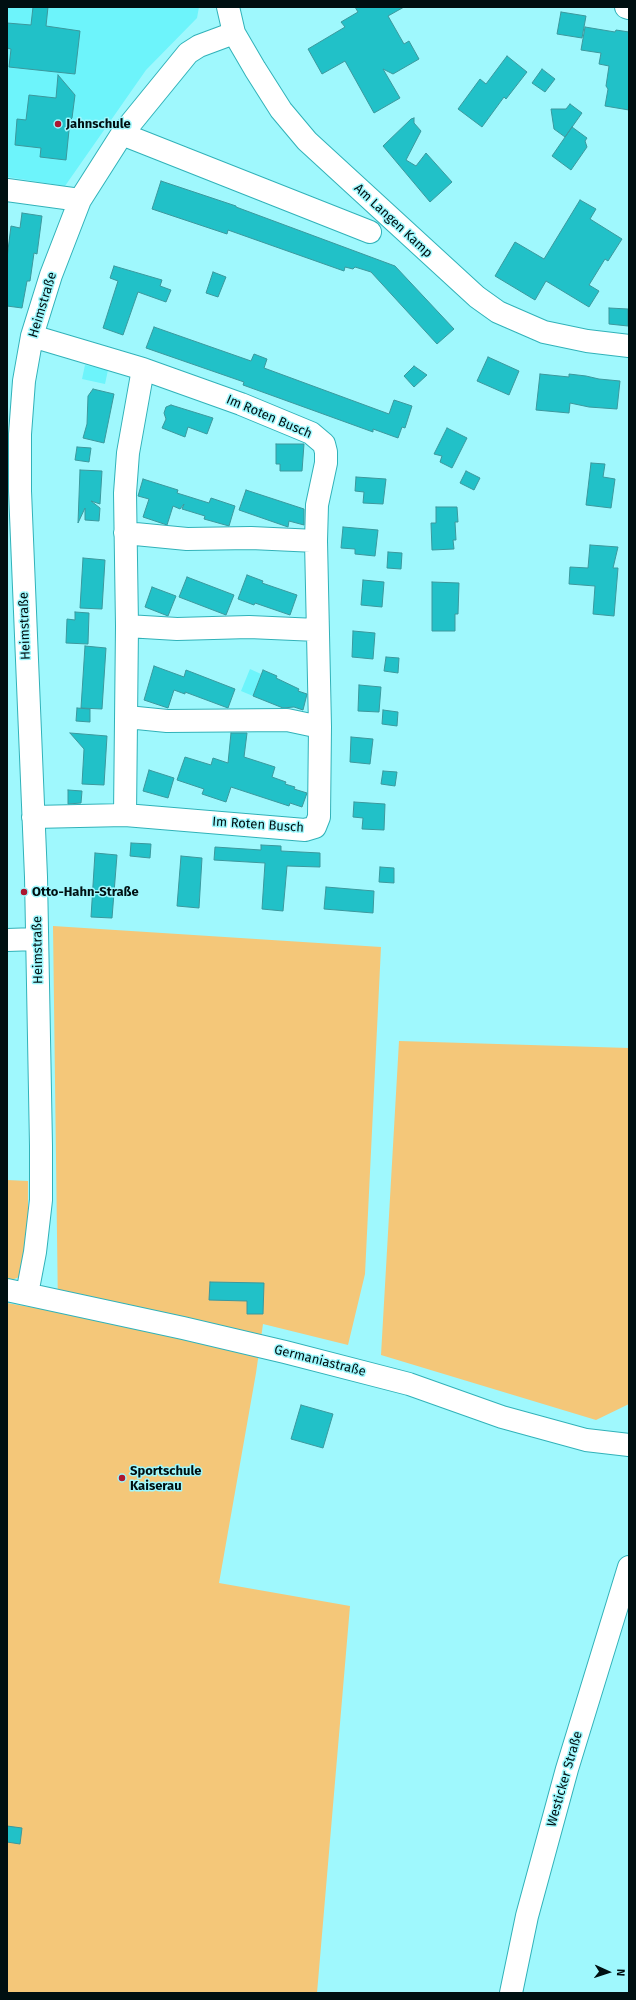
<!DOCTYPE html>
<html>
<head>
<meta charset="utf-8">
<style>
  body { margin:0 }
  #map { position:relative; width:636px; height:2000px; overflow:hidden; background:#9ff8fd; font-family:"Fira Sans",sans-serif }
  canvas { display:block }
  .frame { position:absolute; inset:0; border:8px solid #000f11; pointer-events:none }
  .north { position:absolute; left:588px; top:1952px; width:40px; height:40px; -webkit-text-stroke:3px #9ff8fd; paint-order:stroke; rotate:93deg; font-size:11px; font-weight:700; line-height:16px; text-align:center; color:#000f11 }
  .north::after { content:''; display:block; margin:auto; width:14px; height:18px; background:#000f11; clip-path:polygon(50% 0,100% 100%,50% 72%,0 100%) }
</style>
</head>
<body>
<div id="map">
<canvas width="636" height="2000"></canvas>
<div class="frame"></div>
<div class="north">N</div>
</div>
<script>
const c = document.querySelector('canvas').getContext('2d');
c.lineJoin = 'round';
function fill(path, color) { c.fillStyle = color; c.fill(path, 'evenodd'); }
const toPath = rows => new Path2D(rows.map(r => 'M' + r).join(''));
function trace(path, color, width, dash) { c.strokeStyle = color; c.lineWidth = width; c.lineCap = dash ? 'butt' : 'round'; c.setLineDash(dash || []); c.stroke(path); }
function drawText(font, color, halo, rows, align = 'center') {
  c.font = font + ' "Fira Sans",sans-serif'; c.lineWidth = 3; c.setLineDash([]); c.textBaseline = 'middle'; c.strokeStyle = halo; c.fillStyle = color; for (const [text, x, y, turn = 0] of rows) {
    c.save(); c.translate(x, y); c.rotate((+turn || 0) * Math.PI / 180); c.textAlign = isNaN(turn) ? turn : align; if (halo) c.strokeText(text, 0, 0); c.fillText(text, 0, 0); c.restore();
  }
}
const built = toPath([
  [7,7,199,7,197,18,146,70,65,186,7,177],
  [85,365,108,370,105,384,82,379],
  [250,669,261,674,253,696,241,691]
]);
const green = toPath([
  [53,926,381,947,365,1274,348,1345,263,1324,256,1373,219,1583,350,1606,317,1993,7,1993,7,1303,58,1312],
  [399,1041,629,1048,629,1404,596,1420,381,1355],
  [7,1180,28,1181,28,1264,22,1276,14,1279,7,1279]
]);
const building = toPath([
  [33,7,48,7,46,26,80,31,75,74,9,67,11,49,7,48,7,23,31,25,33,7],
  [355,7,404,7,388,16,404,44,409,41,419,59,393,74,383,69,400,98,374,113,345,61,322,74,308,49,345,27,341,22,358,12,355,7],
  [561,12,586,16,582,38,557,34,561,12],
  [585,27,615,32,616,30,629,32,629,110,605,106,608,89,606,86,609,66,599,64,601,53,581,50,585,27],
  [507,56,527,72,506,99,504,97,482,127,458,109,480,79,486,84,507,56],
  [542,69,555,79,545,92,532,83,542,69],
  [58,75,75,95,72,118,70,120,66,160,40,157,41,148,15,145,17,119,26,120,29,95,56,98,58,75],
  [570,104,582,113,565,137,554,129,551,109,566,109,570,104],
  [414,118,414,123,421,131,406,160,416,166,426,153,452,182,430,202,383,146,411,119,414,118],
  [572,127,587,138,585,141,587,147,571,170,552,156,572,127],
  [161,181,236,206,236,207,395,266,454,329,437,344,371,272,355,267,353,269,345,267,344,271,228,230,227,234,152,209,161,181],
  [580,200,596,209,590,219,622,239,608,261,605,259,589,285,599,291,589,307,546,281,535,300,495,276,515,242,544,259,580,200],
  [22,213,42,216,37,254,34,253,30,281,27,281,22,308,7,306,7,258,11,226,20,228,22,213],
  [114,266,162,280,160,286,171,290,166,302,138,292,123,335,103,328,118,281,110,278,114,266],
  [213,272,226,277,218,297,206,293,213,272],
  [609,308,628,309,628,326,609,324,609,308],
  [154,327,251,361,254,354,267,359,264,368,389,414,394,400,412,406,405,428,402,427,398,438,373,429,373,432,243,385,244,382,146,348,154,327],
  [488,357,519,371,509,395,477,381,488,357],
  [414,366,427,375,414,387,404,376,414,366],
  [540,374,569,377,569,374,586,376,599,379,620,381,617,409,589,407,570,403,569,413,536,410,540,374],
  [93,389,114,394,104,443,83,438,87,424,88,396,93,389],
  [171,405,213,418,207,434,188,427,185,437,162,428,166,419,164,413,166,407,171,405],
  [447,428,467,438,452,468,440,462,442,456,434,454,447,428],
  [276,444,304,444,302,471,280,471,280,464,276,464,276,444],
  [77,447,91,448,89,462,75,460,77,447],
  [591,463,605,464,603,477,615,479,611,508,586,505,591,463],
  [80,470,102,471,100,504,91,501,100,508,99,521,85,520,85,508,78,523,80,470],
  [466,471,480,478,474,490,460,483,466,471],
  [356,477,386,479,383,504,363,503,364,492,355,491,356,477],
  [143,479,178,490,177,493,209,503,211,498,235,506,229,526,204,519,205,516,182,509,184,504,180,509,173,506,167,525,143,517,149,499,138,496,143,479],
  [246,490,304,509,304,525,289,521,288,527,239,510,246,490],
  [436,507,457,507,458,522,455,522,456,540,453,540,454,549,432,550,431,523,436,523,436,507],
  [343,527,378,530,375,556,355,554,355,549,341,548,343,527],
  [590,545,618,547,613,568,618,568,614,616,593,614,595,586,569,584,570,567,588,568,590,545],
  [388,552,402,553,401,569,387,568,388,552],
  [83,558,105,560,102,609,80,608,83,558],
  [247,575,263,581,262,583,297,595,290,615,255,603,254,605,238,599,247,575],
  [187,577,234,595,226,615,179,597,187,577],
  [363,580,384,582,382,607,361,605,363,580],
  [432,582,459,583,458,614,455,614,455,631,432,631,432,582],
  [152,587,176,596,168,616,145,607,152,587],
  [75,612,89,613,88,644,66,643,67,619,75,620,75,612],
  [353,631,375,633,373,659,352,657,353,631],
  [85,646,106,648,102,709,81,708,85,646],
  [386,657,399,658,398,673,384,671,386,657],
  [154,666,184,677,186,670,235,689,228,708,185,692,185,694,174,690,168,708,144,700,154,666],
  [263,670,277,676,276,678,299,689,298,691,307,694,303,710,294,707,283,708,253,696,263,670],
  [359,685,381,687,379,712,358,711,359,685],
  [77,708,90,709,90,722,76,721,77,708],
  [383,710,398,712,397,726,382,724,383,710],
  [70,733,107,736,104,785,82,784,84,749,70,733],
  [231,733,247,733,244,757,275,767,272,777,286,782,285,784,295,787,294,789,307,793,302,807,290,803,289,806,231,787,226,802,202,794,204,789,177,780,185,757,211,765,213,758,228,763,231,733],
  [351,737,373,739,370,764,350,762,351,737],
  [149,770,174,778,168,798,143,791,149,770],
  [383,771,397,772,395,786,381,784,383,771],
  [68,790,82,791,81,803,68,804,68,790],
  [354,802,385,804,384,830,362,829,363,818,353,817,354,802],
  [131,843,151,844,150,858,130,856,131,843],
  [261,845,281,846,281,851,320,853,320,867,287,866,283,911,262,909,265,863,214,860,215,847,261,850,261,845],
  [95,853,117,855,112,918,91,917,95,853],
  [181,856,202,858,199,908,177,906,181,856],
  [380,867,394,868,394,883,379,882,380,867],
  [326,887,374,891,373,913,324,909,326,887],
  [210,1282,264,1283,263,1314,247,1314,247,1301,209,1300,210,1282],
  [301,1405,333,1414,323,1448,291,1439,301,1405],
  [7,1826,22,1828,20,1844,7,1842,7,1826]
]);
const minor = toPath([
  [228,7,234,33,255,69,281,110,307,141,477,297,498,312,544,332,587,341,629,346],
  [626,7,629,8],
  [122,134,370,232],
  [7,190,80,200],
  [32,336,143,369,241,404,311,433,324,444,326,452,326,463,317,505,316,541,320,727,319,817,315,827,305,830,125,815,33,817],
  [125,533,187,539,251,538,316,541],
  [127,626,177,629,249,627,317,630],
  [127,717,167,721,287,720,320,727],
  [125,815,127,626,125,493,128,453,143,369],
  [7,940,37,939],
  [7,1290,183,1328,285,1352,409,1384,502,1417,586,1440,629,1445],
  [27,1294,35,1252,41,1200,41,1146,36,877,20,491,20,434,24,381,32,336,51,275,80,200,122,134,188,53,199,46,234,33],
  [511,1993,527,1916,567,1769,629,1567]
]);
const markers = [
  [58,124,4,"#ac162f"],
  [24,892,4,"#ac162f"],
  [122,1478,4,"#ac162f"]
];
const poiNames = [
  ["Jahnschule",66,124],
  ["Otto-Hahn-Straße",32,892],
  ["Sportschule",130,1471],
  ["Kaiserau",130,1486]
];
const streetNames = [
  ["Am Langen Kamp",393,221,43],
  ["Heimstraße",43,305,-73],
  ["Im Roten Busch",269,417,23],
  ["Heimstraße",25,626,-92],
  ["Im Roten Busch",258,825,4],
  ["Heimstraße",38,950,-91],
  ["Germaniastraße",320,1361,14],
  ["Westicker Straße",565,1779,-74]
];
fill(built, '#6df4fb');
fill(green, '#f4c779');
fill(building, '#21c1c8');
trace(building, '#3c989d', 1);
trace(minor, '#31b2b9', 24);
trace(minor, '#fff', 22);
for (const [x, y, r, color] of markers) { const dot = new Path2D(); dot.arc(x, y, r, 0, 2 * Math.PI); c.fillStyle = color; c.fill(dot); trace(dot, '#9ff8fd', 1.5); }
drawText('bold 13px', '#000f11', '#9ff8fd', poiNames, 'left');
drawText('13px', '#000f11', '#9ff8fd', streetNames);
</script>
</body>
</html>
